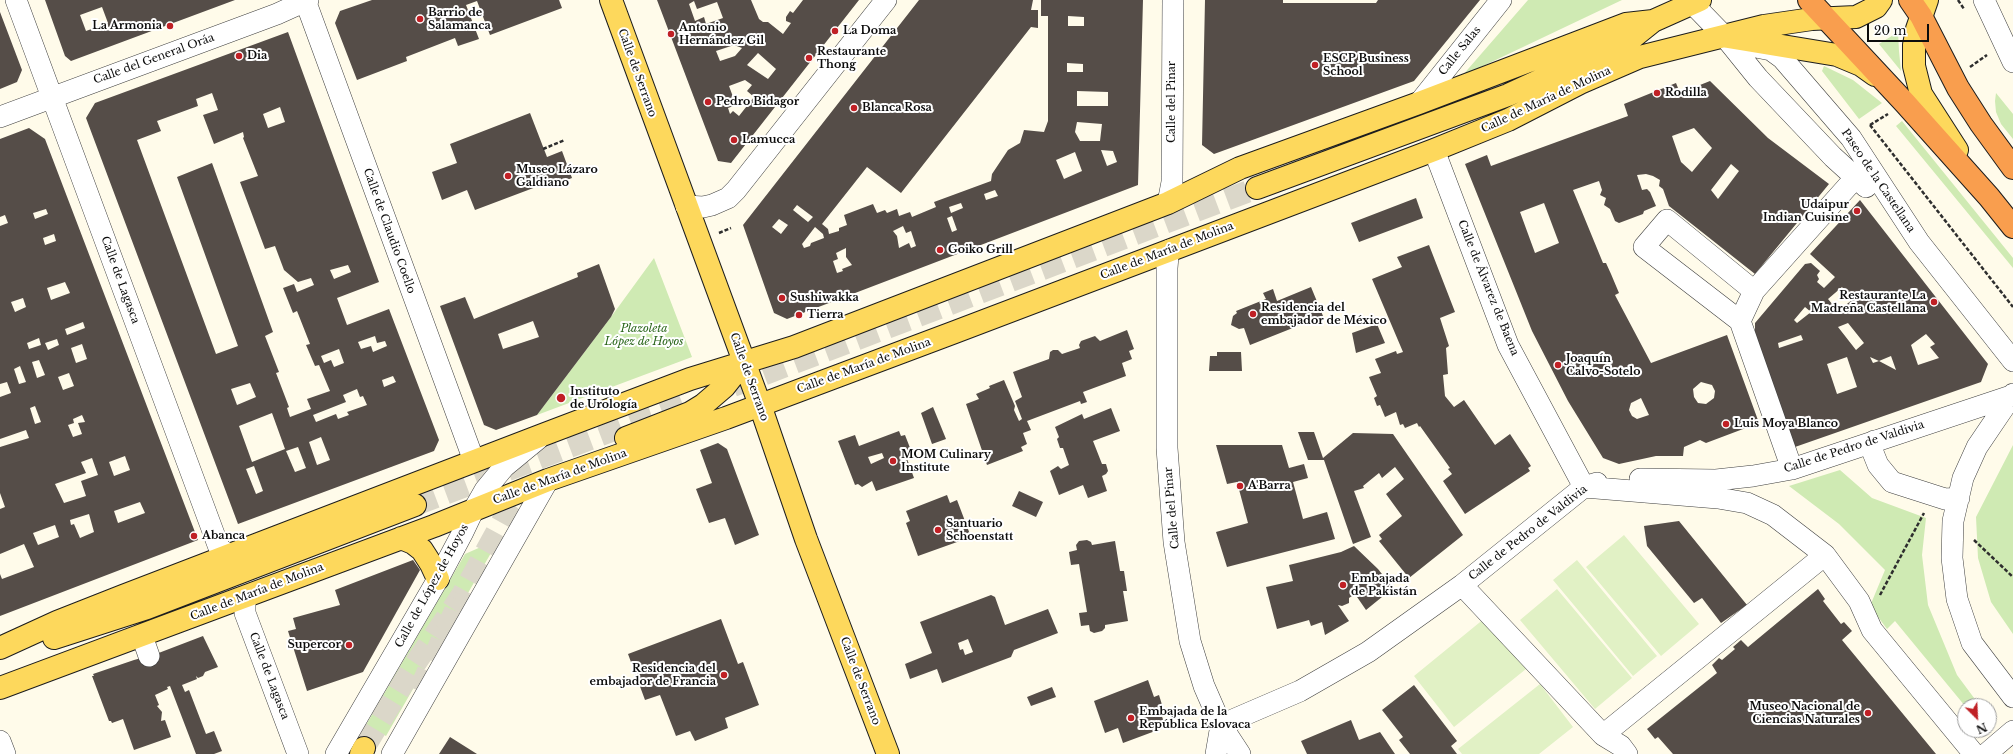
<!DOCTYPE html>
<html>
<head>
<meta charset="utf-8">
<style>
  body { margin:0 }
  #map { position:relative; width:2013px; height:754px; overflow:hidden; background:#fffbea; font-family:"Libre Baskerville",serif }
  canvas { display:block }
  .north { position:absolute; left:1957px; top:698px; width:40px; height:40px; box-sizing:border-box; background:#fff; border:1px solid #9e9e9e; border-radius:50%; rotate:156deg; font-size:11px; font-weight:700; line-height:16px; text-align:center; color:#0c0c0c }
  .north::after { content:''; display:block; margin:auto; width:14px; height:18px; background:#c02025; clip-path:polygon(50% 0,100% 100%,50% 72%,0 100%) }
  .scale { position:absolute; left:1867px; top:24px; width:62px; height:18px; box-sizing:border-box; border:2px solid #0c0c0c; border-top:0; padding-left:5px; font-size:12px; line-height:14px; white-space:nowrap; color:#0c0c0c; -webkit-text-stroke:3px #fff; paint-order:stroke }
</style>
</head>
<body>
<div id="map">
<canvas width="2013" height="754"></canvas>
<div class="north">N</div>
<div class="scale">20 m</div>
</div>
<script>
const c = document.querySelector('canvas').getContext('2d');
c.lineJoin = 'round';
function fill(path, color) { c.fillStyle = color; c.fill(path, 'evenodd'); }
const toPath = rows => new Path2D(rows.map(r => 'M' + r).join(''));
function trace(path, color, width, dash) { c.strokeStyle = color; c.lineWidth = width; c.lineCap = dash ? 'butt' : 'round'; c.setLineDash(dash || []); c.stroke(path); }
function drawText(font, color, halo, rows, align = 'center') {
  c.font = font + ' "Libre Baskerville",serif'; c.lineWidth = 4; c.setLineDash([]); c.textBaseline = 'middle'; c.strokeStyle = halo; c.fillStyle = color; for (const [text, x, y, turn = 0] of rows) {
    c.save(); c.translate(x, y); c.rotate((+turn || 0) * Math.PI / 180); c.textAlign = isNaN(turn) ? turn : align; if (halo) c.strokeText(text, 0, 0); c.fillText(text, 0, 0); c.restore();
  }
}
const green = toPath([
  [1528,0,1622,0,1462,76],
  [1898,32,1899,51,1901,71,1879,44],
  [1824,66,1853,80,1882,103,1859,119,1822,71],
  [1996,93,2013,114,2013,139,2001,124,1996,112,1995,101],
  [1902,121,2013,258,2013,268,1896,126],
  [654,258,692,357,537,415,611,317],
  [2013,445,2013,634,1991,602,1978,558,1976,517],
  [1840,470,1872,498,1926,518,1922,555,1928,605,1957,675,1980,706,1965,706,1895,621,1887,629,1870,606,1885,570,1839,524,1789,486],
  [499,539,386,736,366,725,465,554]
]);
const pitch = toPath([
  [1624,535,1699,624,1661,656,1586,567],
  [1577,560,1657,656,1633,676,1553,580],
  [1557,589,1632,678,1595,709,1520,620],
  [1485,618,1526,669,1454,727,1414,676],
  [1540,684,1573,727,1539,754,1462,754,1458,749]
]);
const building = toPath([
  [45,0,235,0,71,61,65,56],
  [102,7,108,23,86,31,80,15],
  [372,0,559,0,562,8,490,35,477,1,466,5,479,39,458,46,455,38,406,57,407,61,357,80,335,23,340,11],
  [657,0,751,0,759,19,763,22,768,22,783,34,791,23,786,21,786,17,790,11,793,13,803,0,859,0,731,163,718,161],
  [694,1,697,9,717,2,723,18,706,24,704,17,695,21,689,4],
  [734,45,742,48,735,56,720,61,716,51],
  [758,53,776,69,768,79,747,65],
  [745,80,752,85,747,91,754,97,739,116,733,111,730,114,728,108,736,105,729,86],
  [919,0,1033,0,1031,10,1038,10,1038,28,1031,27,901,193,867,167,822,224,828,229,829,234,839,231,839,228,847,225,844,215,873,204,877,213,885,210,887,213,897,209,899,216,910,212,912,217,936,207,934,202,991,181,992,174,1008,150,1020,143,1024,130,1044,132,1048,121,1048,16,1041,16,1041,0,1143,0,1138,185,787,319,774,313,743,225],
  [1068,16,1084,17,1084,26,1068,26],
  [1067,63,1083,64,1083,72,1067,72],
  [1077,91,1108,92,1108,106,1077,106],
  [1077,122,1102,124,1100,141,1080,141,1075,132],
  [1101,150,1113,151,1117,162,1107,166],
  [1075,152,1082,171,1064,179,1056,160],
  [995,190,998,196,986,200,984,194],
  [961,203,963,208,951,213,949,207],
  [797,205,813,217,808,222,793,210],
  [952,216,957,230,952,232,947,218],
  [779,219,788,225,781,234,772,227],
  [903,226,906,233,911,231,916,246,911,248,909,243,899,248,897,236,893,231],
  [815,227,823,234,824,238,811,243,810,246,804,248,802,244],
  [846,248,846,257,852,265,842,269,843,271,837,273,833,261,838,259,836,253],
  [1205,0,1283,0,1283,3,1376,3,1378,0,1480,0,1414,81,1214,154,1202,145],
  [0,12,22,70,17,82,0,89],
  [288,32,379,282,337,298,347,325,389,309,439,440,434,451,238,524,86,118,95,103],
  [212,93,218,110,203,115,214,144,243,132,244,137,243,138,258,176,240,182,265,249,275,246,284,270,298,282,311,278,314,285,297,292,294,284,283,288,293,313,297,311,310,344,306,345,315,366,319,365,330,391,307,399,311,409,290,417,287,408,289,407,276,373,279,372,265,336,273,332,212,163,177,177,238,346,216,354,137,140,161,131,157,121,198,106,196,99],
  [280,107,285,122,268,128,263,114],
  [348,265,351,272,334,279,330,270],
  [375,336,377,343,385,341,387,346,373,352,371,346,361,349,358,342],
  [339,349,344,363,334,367,331,360,324,363,321,356],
  [393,376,396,382,384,387,382,380],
  [250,383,256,397,237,405,231,389],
  [357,389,360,397,363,396,367,405,347,412,349,415,338,419,336,414,316,422,313,415,346,402,343,395],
  [272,413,285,449,252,462,239,426],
  [321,437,330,460,317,465,309,442],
  [298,447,306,468,295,472,286,451],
  [254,466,263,491,256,494,246,469],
  [1710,81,1768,138,1829,184,1755,274,1669,206,1663,189,1659,186,1660,180,1653,176,1646,174,1637,175,1642,190,1647,189,1650,192,1656,206,1644,211,1643,214,1619,223,1615,221,1610,209,1604,205,1606,198,1600,195,1602,190,1599,181,1573,190,1603,263,1606,263,1611,274,1619,293,1615,295,1616,297,1651,363,1727,335,1759,423,1706,443,1700,440,1684,447,1683,456,1656,456,1619,464,1603,458,1568,401,1532,331,1465,164,1487,155,1491,166,1628,116,1624,104,1676,83,1680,93],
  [1694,128,1712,148,1692,172,1681,162,1672,136],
  [1731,164,1739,171,1718,199,1711,190],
  [1544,203,1559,243,1535,253,1520,212],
  [1701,382,1712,385,1715,391,1714,398,1706,404,1698,403,1694,397,1693,389],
  [1641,398,1649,415,1637,419,1632,416,1629,410,1631,403],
  [530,113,547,157,562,151,572,178,545,188,544,184,475,210,467,190,442,200,432,172,457,163,450,144],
  [29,128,45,139,198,540,0,616,0,574,2,579,34,567,24,544,0,554,0,509,5,507,0,493,0,447,29,438,26,430,0,439,0,397,11,393,7,382,0,384,0,226,8,223,5,215,0,217,0,139],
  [46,209,48,214,35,219,33,213],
  [54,234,56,241,45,245,43,238],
  [65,282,70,293,51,300,47,288],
  [23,298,26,307,15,312,11,302],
  [83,322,85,328,67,335,65,329],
  [39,338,41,345,29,349,27,343],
  [57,339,59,345,48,350,45,343],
  [82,344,87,359,76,363,71,348],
  [39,360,45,375,37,378,32,362],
  [20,366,26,382,19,384,14,369],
  [69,373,74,386,63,390,58,377],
  [35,406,41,422,35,424,30,408],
  [82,415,85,422,78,423,82,434,73,437,68,425,74,423,73,419],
  [125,456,130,470,114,476,109,462],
  [92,458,98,475,81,481,86,496,64,503,55,484,86,473,81,462],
  [140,502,145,513,118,523,114,511],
  [89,514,94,532,80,538,74,524,71,525,70,520],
  [55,525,59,537,38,545,33,533],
  [1416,198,1423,218,1359,242,1351,223],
  [1860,200,1988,364,1981,382,1795,447,1755,334,1755,323,1805,264,1811,263,1820,271,1817,275,1819,279,1817,282,1824,288,1835,277,1810,254],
  [1842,287,1852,300,1838,311,1828,299],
  [1805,307,1811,312,1797,323,1794,320],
  [1848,323,1864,343,1856,350,1838,327],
  [1926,334,1935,344,1930,347,1939,358,1918,365,1911,345],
  [1801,335,1803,340,1779,348,1778,343],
  [1891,356,1896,370,1879,361,1873,363,1870,357,1879,361],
  [1847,357,1857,387,1837,394,1827,364],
  [1429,245,1455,312,1440,318,1449,346,1446,348,1448,374,1443,375,1445,396,1454,407,1464,400,1495,445,1510,434,1531,466,1528,468,1530,471,1465,514,1443,481,1452,474,1448,469,1450,468,1420,426,1419,427,1417,423,1405,428,1403,424,1400,425,1396,412,1385,417,1380,405,1377,406,1374,398,1377,396,1369,377,1381,373,1375,359,1396,351,1397,354,1403,352,1372,279,1402,267,1397,257],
  [599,264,615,309,611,317,537,415,496,430,484,425,440,306,465,297,474,319,578,277,577,273],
  [533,321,539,337,503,349,498,334],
  [1311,287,1323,316,1250,345,1244,328,1239,329,1231,325,1233,316,1237,313,1236,311,1266,299,1263,293,1273,289,1277,301],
  [1377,324,1385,343,1356,353,1352,333],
  [1127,330,1134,349,1129,351,1132,359,1122,363,1126,376,1083,392,1087,402,1081,404,1080,401,1027,421,1031,430,1023,433,1027,444,1021,447,1023,451,987,465,966,404,979,399,976,394,990,388,989,386,1004,380,1015,406,1014,410,1019,421,1022,419,1015,401,1022,397,1013,372,1049,359,1050,352,1053,350,1058,350,1062,354,1080,348,1079,345,1081,341,1095,336,1100,341],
  [1217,352,1241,352,1242,371,1209,371,1210,356,1217,356],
  [933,407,946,439,932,444,921,413],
  [1111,408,1120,431,1093,441,1102,464,1106,464,1108,471,1106,474,1102,476,1107,491,1088,498,1083,485,1059,495,1050,471,1058,466,1061,469,1069,465,1063,448,1060,448,1057,439,1059,437,1055,427,1082,414,1084,419],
  [899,431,901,436,905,435,912,453,906,456,914,478,876,491,872,481,862,487,858,484,855,485,838,441,855,435,859,446],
  [882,453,884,458,871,464,868,457],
  [1298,432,1314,432,1323,458,1353,433,1393,434,1463,535,1409,578,1379,541,1382,539,1379,535,1402,516,1386,494,1404,479,1395,467,1382,478,1379,473,1363,486,1364,488,1354,491,1371,537,1353,544,1324,460,1308,460],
  [718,443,727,449,759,535,735,545,725,518,709,523,696,489,712,483,700,450],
  [1216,445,1282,445,1289,468,1304,464,1308,478,1293,482,1303,519,1327,512,1335,539,1227,567,1216,532,1248,523,1237,482,1227,484],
  [1019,491,1043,502,1036,517,1012,506],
  [947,495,950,503,957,500,971,537,918,556,906,523,910,521,906,511],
  [1679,521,1747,605,1721,623,1702,598,1694,603,1647,546,1644,526],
  [1087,540,1091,542,1092,545,1115,541,1120,571,1124,571,1127,591,1123,591,1128,621,1105,625,1105,628,1102,631,1094,633,1090,631,1089,625,1081,626,1079,613,1087,612,1079,564,1071,565,1069,552,1077,550,1076,545,1079,541],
  [1354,546,1378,569,1393,588,1366,610,1355,594,1349,598,1349,603,1342,606,1338,605,1349,621,1325,635,1322,622,1311,626,1309,620,1277,629,1266,587,1293,581,1289,565,1341,552],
  [413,560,420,570,363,672,307,691,288,631,296,629,293,618,340,605,335,590],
  [1818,589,1825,599,1823,601,1841,624,1844,622,1852,631,1842,640,1936,754,1673,754,1658,737,1655,739,1647,729,1717,673,1712,665,1719,658,1722,660,1735,649,1733,647,1741,640,1748,647],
  [991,595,995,597,1005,625,1048,609,1058,633,1014,650,1011,657,942,683,937,669,910,679,905,664,932,653,920,622],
  [968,639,973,652,965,655,963,649,960,650,958,643],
  [721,619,738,664,743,662,759,705,725,718,728,728,695,741,690,731,676,736,660,695,645,700,628,654],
  [203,636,218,667,205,672,203,676,198,678,196,676,197,679,182,685,185,692,189,690,206,734,214,731,222,751,214,754,196,754,170,686,167,687,168,689,155,695,159,705,157,706,162,712,161,721,165,720,171,737,134,750,123,719,112,723,111,721,109,721,92,676,94,676,93,674,134,660,156,654],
  [1148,680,1154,697,1159,695,1163,708,1159,709,1166,727,1123,743,1118,728,1105,733,1094,701],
  [1414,685,1457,741,1451,746,1457,754,1410,754,1399,740,1403,737,1382,710],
  [1052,687,1056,697,1031,706,1027,697],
  [1351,720,1359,740,1380,732,1395,754,1307,754,1301,741],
  [450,737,477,754,439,754]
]);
const majorTunnel = toPath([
  [733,386,1257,188],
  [415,505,686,403],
  [364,748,413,667,462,595,508,511,531,484]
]);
const highwayTunnel = toPath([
  [419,691,462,595]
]);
const path = toPath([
  [1958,0,1964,9],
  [1970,67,1987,55],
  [1870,125,2013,307],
  [1870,125,1888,114],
  [543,149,565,140],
  [719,233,731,228],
  [1974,540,2013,577],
  [1880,595,1924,513]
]);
const minor = toPath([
  [16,0,218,545,221,550,231,555],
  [305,0,474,461],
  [1689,0,1725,37,1758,78,1833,157,1866,187],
  [1984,0,2013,62],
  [1756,47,1771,50,1782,58,1851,138,1919,242,2013,361],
  [1419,103,1501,0],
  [0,117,277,14,308,0],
  [1434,150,1508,345,1584,487,1718,498,1747,503,1773,515,1825,555,1859,601,1872,630,1974,754],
  [1168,203,1172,182,1173,0],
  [686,206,703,207,712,205,728,198,736,190,886,0],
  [1170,250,1168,256,1167,268,1167,448,1174,542,1190,641,1204,686,1221,725,1240,754],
  [1740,321,1644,247,1667,220,1754,291],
  [2013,394,1977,447,1963,478,1953,521,1952,558,1957,599,1972,643,2013,697],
  [1874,441,1872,450,1878,465,1892,482,1945,499,1959,498],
  [1792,469,1740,321,1754,291,1856,177],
  [1640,479,1716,480,1753,476,1792,469,2011,396],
  [1462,585,1603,735,1825,555],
  [245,597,245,613,298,754],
  [142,636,149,656],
  [1221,725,1300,691,1368,652,1462,585,1584,487,1597,483],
  [1603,735,1621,746,1627,754],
  [0,741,5,754],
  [336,754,438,579,463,532,473,511,485,490,504,467,538,439],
  [392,754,548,480],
  [1216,754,1221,725],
  [1986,754,2013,731]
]);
const major = toPath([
  [611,0,760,405,806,539,888,754],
  [1927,0,1917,29,1914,45,1914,66,1921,94,1957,150],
  [1728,37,1837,55,1861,65,1875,75],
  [1257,188,1508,95,1632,38,1652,22],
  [626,438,690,413,703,405,724,387,743,363],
  [401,538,413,543,422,550,431,564,438,579],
  [54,638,147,608,415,505],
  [0,648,57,622,123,596,545,434,690,379,794,347,1168,203,1240,168,1419,103,1626,24,1653,21,1700,0],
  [0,688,434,526,548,480,726,418,955,332,1434,150,1508,120,1580,83,1640,57,1764,26,1812,19,1856,17,1876,7,1881,0],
  [361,754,364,748]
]);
const highway = toPath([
  [1809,0,1905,103,1989,197,2013,227],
  [1910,0,1921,16,1958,88,1981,124,2013,168]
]);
const markers = [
  [420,19,4,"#c02025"],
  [170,26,4,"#c02025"],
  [835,31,4,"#c02025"],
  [671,34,4,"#c02025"],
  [239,56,4,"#c02025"],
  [809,58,4,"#c02025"],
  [1315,65,4,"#c02025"],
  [1657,93,4,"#c02025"],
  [708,102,4,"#c02025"],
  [854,108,4,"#c02025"],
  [734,140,4,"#c02025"],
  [508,176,4,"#c02025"],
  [1857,211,4,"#c02025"],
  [940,250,4,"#c02025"],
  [782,298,4,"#c02025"],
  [1934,302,4,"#c02025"],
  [1253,314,4,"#c02025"],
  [799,315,4,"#c02025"],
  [1558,365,4,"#c02025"],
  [561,398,5,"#c02025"],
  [1726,424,4,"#c02025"],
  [893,461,4,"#c02025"],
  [1240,486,4,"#c02025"],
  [938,530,4,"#c02025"],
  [194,536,4,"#c02025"],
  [1343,585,4,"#c02025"],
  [349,645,4,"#c02025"],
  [724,675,4,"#c02025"],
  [1868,713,4,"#c02025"],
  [1131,718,4,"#c02025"]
];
const poiNames = [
  ["Barrio de",428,13],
  ["Salamanca",428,26],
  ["La Armonia",162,26,"right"],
  ["Antonio",679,28],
  ["Hernández Gil",679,41],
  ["La Doma",843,31],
  ["Restaurante",817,52],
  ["Thong",817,65],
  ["Dia",247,56],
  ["ESCP Business",1323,59],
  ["School",1323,72],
  ["Rodilla",1665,93],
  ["Pedro Bidagor",716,102],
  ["Blanca Rosa",862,108],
  ["Lamucca",742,140],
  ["Museo Lázaro",516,170],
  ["Galdiano",516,183],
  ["Udaipur",1849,205,"right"],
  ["Indian Cuisine",1849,218,"right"],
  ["Goiko Grill",948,250],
  ["Restaurante La",1926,296,"right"],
  ["Madreña Castellana",1926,309,"right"],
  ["Sushiwakka",790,298],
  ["Residencia del",1261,308],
  ["embajador de México",1261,321],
  ["Tierra",807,315],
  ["Joaquín",1566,359],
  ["Calvo-Sotelo",1566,372],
  ["Instituto",570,392],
  ["de Urología",570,405],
  ["Luis Moya Blanco",1734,424],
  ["MOM Culinary",901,455],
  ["Institute",901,468],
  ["A'Barra",1248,486],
  ["Santuario",946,524],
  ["Schoenstatt",946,537],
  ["Abanca",202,536],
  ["Embajada",1351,579],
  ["de Pakistán",1351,592],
  ["Supercor",341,645,"right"],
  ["Residencia del",716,669,"right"],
  ["embajador de Francia",716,682,"right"],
  ["Museo Nacional de",1860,707,"right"],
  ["Ciencias Naturales",1860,720,"right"],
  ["Embajada de la",1139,712],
  ["República Eslovaca",1139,725]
];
const streetNames = [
  ["Calle Salas",1460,51,-51],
  ["Calle del General Oráa",154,59,-20],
  ["Calle de Serrano",637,73,70],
  ["Calle de María de Molina",1546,100,-25],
  ["Calle del Pinar",1172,102,-90],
  ["Paseo de la Castellana",1878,181,56],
  ["Calle de Claudio Coello",389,231,70],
  ["Calle de María de Molina",1167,251,-21],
  ["Calle de Lagasca",120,280,70],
  ["Calle de Álvarez de Baena",1488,288,68],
  ["Calle de María de Molina",864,366,-20],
  ["Calle de Serrano",749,377,70],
  ["Calle de Pedro de Valdivia",1854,447,-18],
  ["Calle de María de Molina",560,477,-20],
  ["Calle del Pinar",1172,508,-95],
  ["Calle de Pedro de Valdivia",1528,533,-38],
  ["Calle de López de Hoyos",432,586,-61],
  ["Calle de María de Molina",257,592,-21],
  ["Calle de Lagasca",269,676,69],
  ["Calle de Serrano",860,681,69]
];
const parkNames = [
  ["Plazoleta",644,329],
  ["López de Hoyos",644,342]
];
fill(green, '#cfeab3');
fill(pitch, '#e1f1c5');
fill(building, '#554d48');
trace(majorTunnel, '#dbd7c9', 22, [22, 11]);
trace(highwayTunnel, '#dbd7c9', 22, [22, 11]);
trace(minor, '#3f3f3f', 22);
trace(major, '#1d1d1d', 24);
trace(highway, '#1d1d1d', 24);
trace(path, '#2e2e2e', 2.5, [4, 2]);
trace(minor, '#fff', 21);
trace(major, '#fdd85c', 22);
trace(highway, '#f99e4e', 22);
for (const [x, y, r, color] of markers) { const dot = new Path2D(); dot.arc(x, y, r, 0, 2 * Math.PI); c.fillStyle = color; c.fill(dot); trace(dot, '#fff', 1.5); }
drawText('bold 11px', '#0c0c0c', '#fff', poiNames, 'left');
drawText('11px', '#0c0c0c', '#fff', streetNames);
drawText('italic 11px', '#29651a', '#fff', parkNames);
</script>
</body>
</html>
